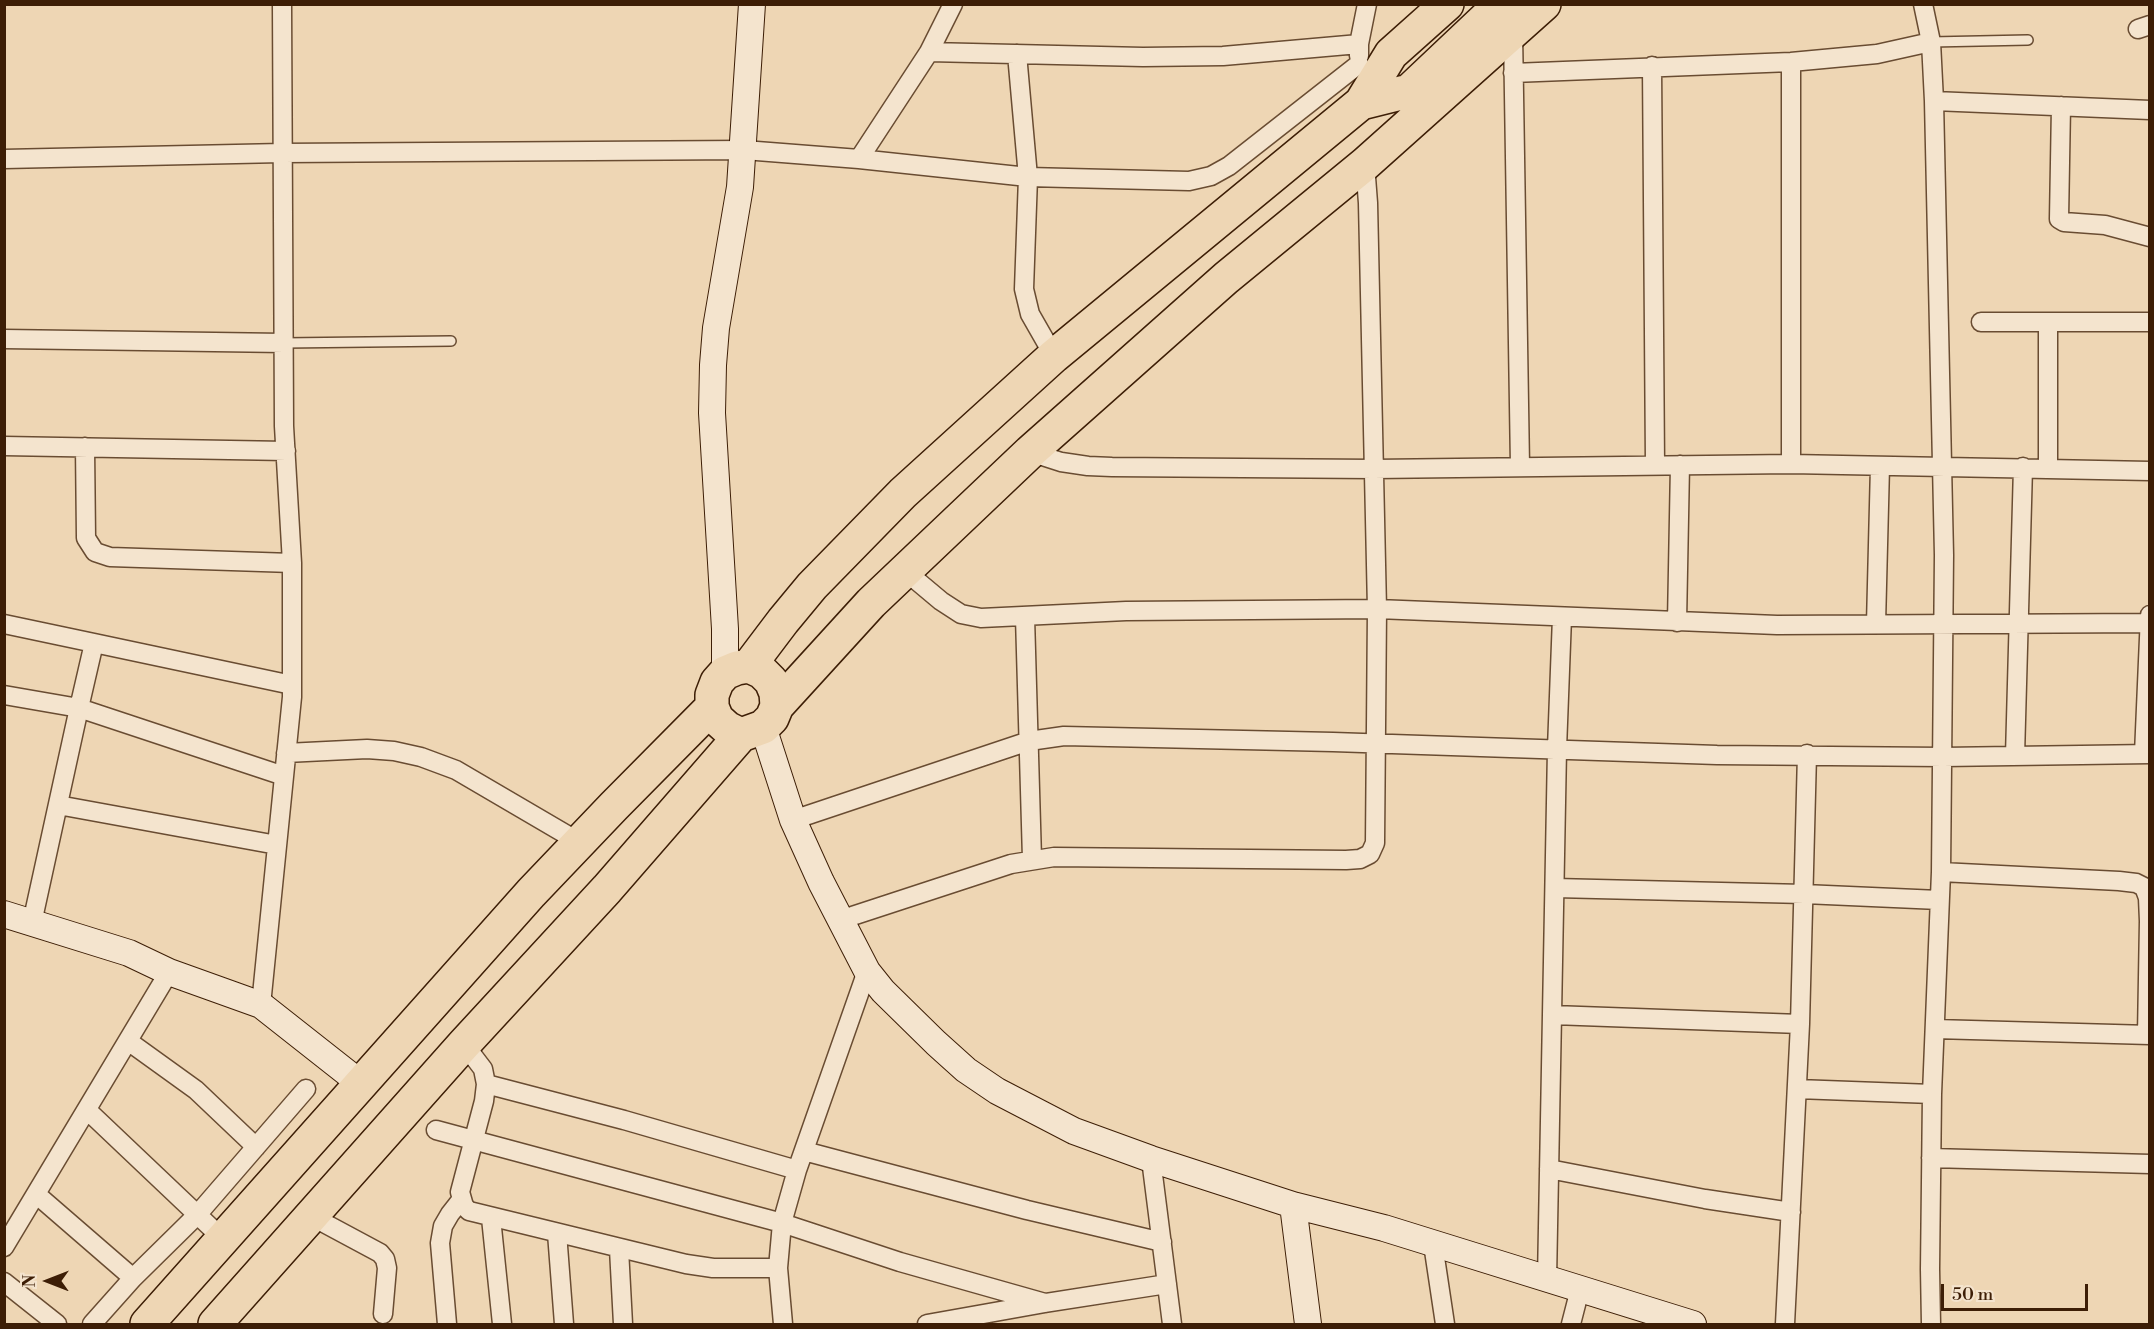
<!DOCTYPE html>
<html>
<head>
<meta charset="utf-8">
<style>
  body { margin:0 }
  #map { position:relative; width:2154px; height:1329px; overflow:hidden; background:#eed6b4; font-family:"Libre Bodoni",serif }
  canvas { display:block }
  .frame { position:absolute; inset:0; border:6px solid #3d1e06; pointer-events:none }
  .north { position:absolute; left:18px; top:1251px; width:60px; height:60px; -webkit-text-stroke:4px #f4e4ce; paint-order:stroke; rotate:270deg; font-size:16px; font-weight:700; line-height:24px; text-align:center; color:#3d1e06 }
  .north::after { content:''; display:block; margin:auto; width:21px; height:27px; background:#3d1e06; clip-path:polygon(50% 0,100% 100%,50% 72%,0 100%) }
  .scale { position:absolute; left:1941px; top:1284px; width:147px; height:27px; box-sizing:border-box; border:3px solid #3d1e06; border-top:0; padding-left:8px; font-size:18px; line-height:21px; white-space:nowrap; color:#3d1e06; -webkit-text-stroke:4px #f4e4ce; paint-order:stroke }
</style>
</head>
<body>
<div id="map">
<canvas width="2154" height="1329"></canvas>
<div class="frame"></div>
<div class="north">N</div>
<div class="scale">50 m</div>
</div>
<script>
const c = document.querySelector('canvas').getContext('2d');
c.lineJoin = 'round';
const toPath = rows => new Path2D(rows.map(r => 'M' + r).join(''));
function trace(path, color, width, dash) { c.strokeStyle = color; c.lineWidth = width; c.lineCap = dash ? 'butt' : 'round'; c.setLineDash(dash || []); c.stroke(path); }
const lane = toPath([
  [1931,42,2028,40],
  [284,343,451,341]
]);
const street = toPath([
  [1923,4,1931,42,1934,101,1944,555,1941,872,1932,1094,1930,1269,1931,1324],
  [2138,29,2150,25],
  [1513,33,1520,466],
  [929,52,1143,57,1223,56,1359,44],
  [1017,54,1028,177,1024,289,1030,314,1054,356],
  [1359,56,1359,44,1367,4],
  [1791,62,1791,464],
  [1652,66,1655,465],
  [1513,73,1791,62,1877,54,1931,42],
  [1934,101,2150,110],
  [2061,106,2059,219,2064,222,2105,225,2150,237],
  [4,159,282,153,744,150,859,159,1028,177,1189,181,1211,176,1229,166,1359,64],
  [859,159,929,52,953,4],
  [1981,322,2150,322],
  [4,339,284,343],
  [4,446,286,451],
  [85,447,86,538,95,552,110,557,292,563],
  [1030,452,1061,462,1088,466,1112,467,1374,469,1791,464,2150,471],
  [2048,469,2048,323],
  [904,570,941,601,961,614,981,618,1126,611,1377,609,1777,625,2150,623],
  [1025,617,1032,859],
  [1677,622,1680,465],
  [4,624,94,643],
  [1876,624,1880,466],
  [4,695,79,708,94,643,292,685],
  [286,753,367,749,394,751,421,757,456,770,579,842],
  [2144,754,2150,615],
  [2015,756,2023,467],
  [58,805,277,845],
  [793,820,1029,741,1064,736,1333,742,1717,755,1943,757,2150,754],
  [1941,872,2119,881,2136,883,2144,887,2148,898,2149,921,2147,1035],
  [1555,888,1804,894,1939,900],
  [840,920,1011,864,1054,857,1346,860,1360,859,1370,854,1375,843,1377,609,1368,203,1365,164],
  [32,923,79,708,284,776],
  [261,1005,292,697,292,563,284,426,282,4],
  [1553,1015,1800,1024],
  [1935,1029,2150,1035],
  [128,1041,196,1090,256,1147],
  [464,1044,483,1069,486,1084,484,1101,460,1192,464,1206,469,1211,686,1264,713,1268,778,1268],
  [486,1084,624,1120,797,1170],
  [1797,1089,1932,1094],
  [87,1110,223,1239],
  [436,1130,782,1223,900,1262,1045,1303],
  [804,1151,1027,1210,1162,1242],
  [1931,1158,2150,1164],
  [1151,1159,1172,1324],
  [1549,1169,1705,1199,1791,1212],
  [36,1194,133,1278],
  [311,1216,380,1253,385,1259,387,1268,383,1314],
  [491,1218,502,1324],
  [557,1233,564,1324],
  [1433,1244,1445,1324],
  [4,1247,169,972],
  [619,1249,623,1324],
  [1547,1280,1557,749,1562,617],
  [4,1282,57,1324],
  [92,1324,133,1278,197,1215,306,1089],
  [447,1324,440,1243,443,1226,450,1214,461,1200],
  [783,1324,778,1268,782,1223,797,1170,867,971],
  [927,1324,1045,1303,1167,1284],
  [1571,1324,1580,1289],
  [1785,1324,1800,1024,1807,754]
]);
const secondary = toPath([
  [725,673,725,629,712,413,713,365,716,328,740,187,752,4],
  [763,727,793,820,821,882,867,971,883,991,936,1043,966,1070,997,1091,1074,1131,1151,1159,1293,1205,1384,1228,1693,1324],
  [4,914,129,953,169,972,261,1005,360,1083],
  [1293,1205,1308,1324]
]);
const highway = toPath([
  [1361,103,1409,91,1501,4],
  [749,666,783,621,812,586,903,493,1054,356,1361,103,1391,54,1447,4],
  [777,706,776,693,771,681,762,672,749,666,737,668,725,673,717,682,712,695,712,707,717,719,727,728,741,735,763,727,772,718,777,706,871,603,1030,452,1226,278,1365,164,1544,4],
  [147,1324,531,893,614,806,712,707],
  [215,1324,464,1044,607,889,741,735]
]);
trace(lane, '#694c32', 12);
trace(street, '#694c32', 21);
trace(secondary, '#3d1e06', 28);
trace(highway, '#3d1e06', 36);
trace(lane, '#f4e4ce', 9);
trace(street, '#f4e4ce', 18);
trace(secondary, '#f4e4ce', 26);
trace(highway, '#eed6b4', 33);
</script>
</body>
</html>
